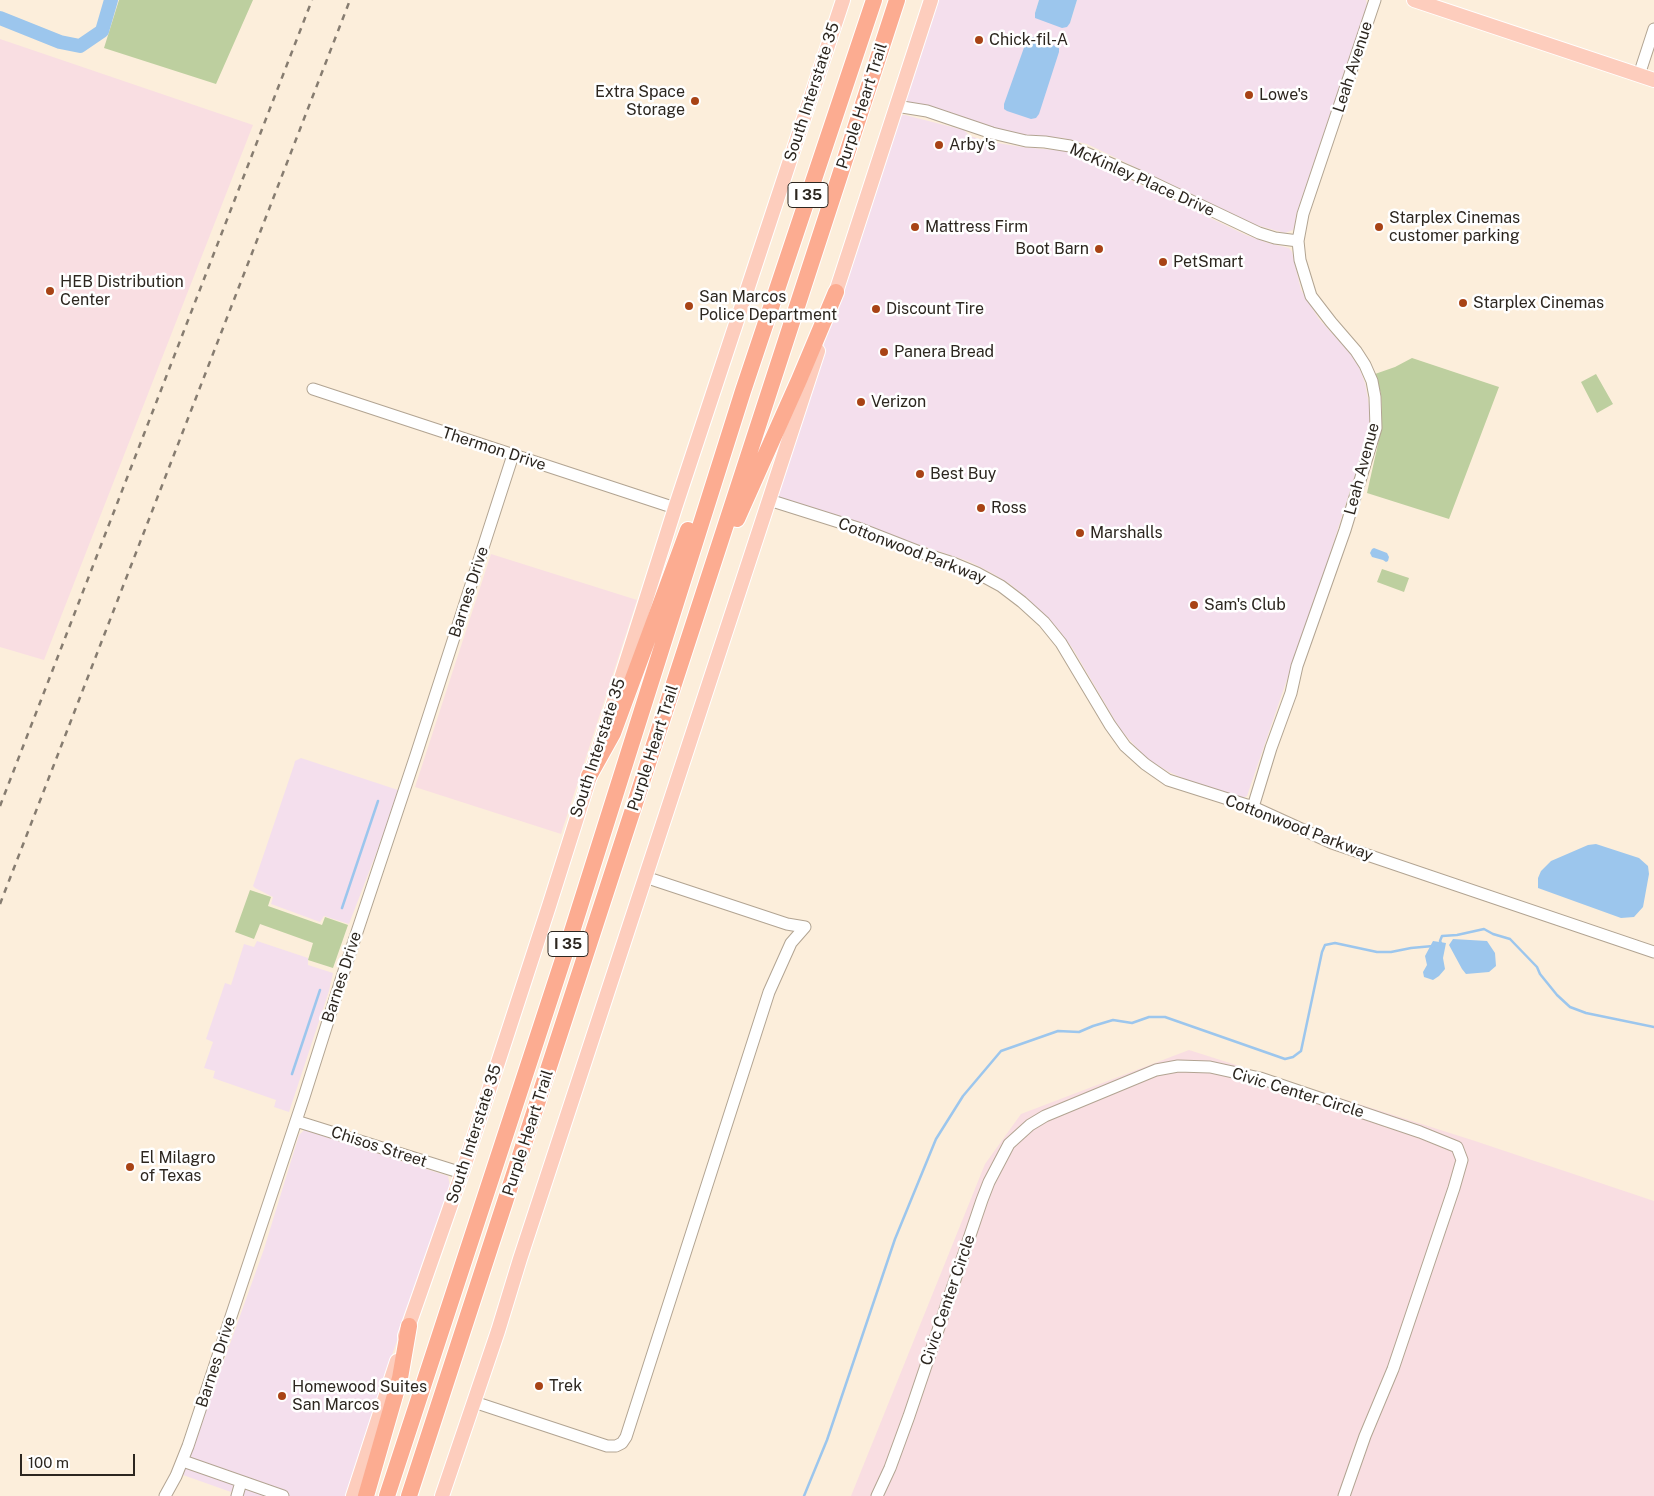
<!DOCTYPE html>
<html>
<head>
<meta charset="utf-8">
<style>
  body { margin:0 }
  #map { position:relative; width:1654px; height:1496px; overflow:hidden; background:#fceedb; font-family:"Public Sans",sans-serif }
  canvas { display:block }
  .scale { position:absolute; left:20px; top:1454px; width:115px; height:22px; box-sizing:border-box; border:2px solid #2c261f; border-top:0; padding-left:6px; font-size:15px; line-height:18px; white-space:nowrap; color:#2c261f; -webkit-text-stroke:4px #fff; paint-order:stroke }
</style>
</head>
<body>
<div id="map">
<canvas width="1654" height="1496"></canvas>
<div class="scale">100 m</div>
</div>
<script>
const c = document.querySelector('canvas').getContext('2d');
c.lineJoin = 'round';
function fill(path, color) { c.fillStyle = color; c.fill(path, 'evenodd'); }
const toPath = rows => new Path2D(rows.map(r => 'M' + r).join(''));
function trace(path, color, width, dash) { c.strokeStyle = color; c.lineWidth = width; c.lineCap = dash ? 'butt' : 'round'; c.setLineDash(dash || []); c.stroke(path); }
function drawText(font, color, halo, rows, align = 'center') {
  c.font = font + ' "Public Sans",sans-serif'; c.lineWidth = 5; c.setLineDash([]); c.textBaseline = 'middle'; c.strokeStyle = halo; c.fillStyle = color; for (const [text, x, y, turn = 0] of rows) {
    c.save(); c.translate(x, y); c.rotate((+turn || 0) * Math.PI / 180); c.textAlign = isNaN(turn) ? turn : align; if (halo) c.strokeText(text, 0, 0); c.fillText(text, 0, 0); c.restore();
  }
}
const commercial = toPath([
  [936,0,1039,0,1035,13,1070,23,1077,0,1366,0,1367,5,1296,215,1295,224,1293,230,1285,233,1256,225,1087,144,1063,138,1009,134,910,103,906,100,906,94],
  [901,115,905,115,964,130,970,136,986,141,1022,147,1066,151,1080,156,1246,235,1268,243,1289,248,1292,252,1301,290,1319,319,1350,353,1359,367,1365,383,1369,405,1370,428,1328,560,1247,796,1243,798,1238,797,1189,781,1169,772,1149,760,1134,745,1120,729,1073,649,1058,629,1028,599,1010,584,990,572,968,561,783,500,779,498,777,494,777,490,858,238,898,118],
  [301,758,398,790,384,833,349,924,324,916,320,922,271,904,273,897,255,888,253,886,294,765,295,761],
  [257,941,308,958,308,965,333,973,329,991,289,1112,274,1107,276,1100,213,1078,215,1071,204,1068,213,1042,206,1039,225,983,231,985,244,944,254,947],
  [304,1130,448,1176,450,1186,389,1364,347,1496,230,1496,231,1492,183,1475,264,1249,299,1135]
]);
const industrial = toPath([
  [0,39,253,125,44,660,0,647],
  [491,554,637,600,561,834,415,787],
  [1189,1050,1475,1141,1654,1201,1654,1496,851,1496,985,1164,1021,1114]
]);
const green = toPath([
  [119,0,253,0,216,84,104,48],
  [1412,358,1499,387,1449,519,1367,493,1380,435,1382,415,1381,394,1375,374,1395,367],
  [1596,374,1613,404,1597,413,1581,382],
  [1382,569,1409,578,1404,592,1377,582],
  [250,890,271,897,268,906,322,925,325,917,348,925,333,968,308,960,313,943,260,924,254,939,235,932]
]);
const water = toPath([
  [1039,0,1077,0,1070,23,1067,27,1062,28,1035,18,1035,13],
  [1033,37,1055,46,1059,48,1059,52,1039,114,1036,118,1031,119,1007,111,1004,109,1004,104,1026,42,1029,38],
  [1374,548,1387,553,1389,557,1388,561,1386,562,1383,560,1372,557,1370,553,1372,549],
  [1596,844,1639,858,1648,866,1649,874,1643,907,1634,917,1621,918,1538,888,1538,878,1541,871,1551,861,1588,845],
  [1453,939,1487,941,1495,953,1496,966,1489,972,1466,974,1462,969,1449,945],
  [1433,941,1446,943,1443,958,1445,969,1439,976,1433,980,1424,977,1423,972,1427,965,1425,956]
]);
const stream = toPath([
  [342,908,378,801],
  [1441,943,1440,941,1442,936,1457,935,1484,929,1493,934,1510,939,1537,967,1540,974,1557,995,1570,1007,1586,1013,1654,1027],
  [292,1074,320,990],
  [804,1496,827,1440,895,1239,936,1139,963,1096,1001,1051,1058,1031,1079,1032,1093,1026,1113,1020,1132,1023,1149,1017,1165,1017,1285,1059,1293,1057,1301,1051,1322,952,1325,945,1335,943,1377,952,1391,952,1411,948,1433,946]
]);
const river = toPath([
  [0,18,60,42,80,46,102,31,111,0]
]);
const minor = toPath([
  [1639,75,1654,29],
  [896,106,927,111,992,133,1026,141,1045,142,1070,146,1139,176,1259,233,1275,238,1298,241],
  [313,389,675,508],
  [769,500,861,529,925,554,953,563,977,573,1001,586,1022,602,1044,622,1061,643,1110,725,1125,746,1145,764,1168,780,1253,807,1332,843,1654,952],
  [1253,807,1271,748,1291,693,1297,666,1345,530,1376,428,1375,397,1372,381,1365,365,1356,351,1331,322,1311,296,1300,260,1298,241,1303,214,1375,0],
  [296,1121,462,1173],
  [474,1402,607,1446,616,1446,622,1443,626,1437,769,992,791,943,805,927,787,924,645,877],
  [183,1461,283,1496],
  [165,1496,176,1476,188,1446,304,1097,342,977,416,755,513,455],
  [237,1496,241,1482],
  [877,1496,890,1468,909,1416,982,1200,989,1182,1009,1144,1030,1125,1045,1116,1156,1070,1178,1066,1210,1067,1260,1078,1420,1132,1457,1147,1462,1160,1454,1188,1393,1369,1365,1436,1344,1496]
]);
const major = toPath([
  [1414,0,1654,80],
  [833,301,931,0],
  [405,1336,462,1173,549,906,675,508,843,0],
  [353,1496,397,1361],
  [442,1496,498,1331,520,1259,818,351]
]);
const highway = toPath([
  [737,519,799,380,836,292],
  [589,776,613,733,688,530],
  [366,1496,400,1378,409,1326],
  [387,1496,569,941,743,391,874,0],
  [409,1496,897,0]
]);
const rail = toPath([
  [0,806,312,0],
  [0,904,350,0]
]);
const markers = [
  [979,40,5,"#a84315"],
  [1249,95,5,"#a84315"],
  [695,101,5,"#a84315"],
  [939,145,5,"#a84315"],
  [915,227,5,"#a84315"],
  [1379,227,5,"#a84315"],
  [1099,249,5,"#a84315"],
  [1163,262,5,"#a84315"],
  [50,291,5,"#a84315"],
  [1463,303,5,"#a84315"],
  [689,306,5,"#a84315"],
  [876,309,5,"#a84315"],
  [884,352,5,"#a84315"],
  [861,402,5,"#a84315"],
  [920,474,5,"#a84315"],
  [981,508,5,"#a84315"],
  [1080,533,5,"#a84315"],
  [1194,605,5,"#a84315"],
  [130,1167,5,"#a84315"],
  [539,1386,5,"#a84315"],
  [282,1396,5,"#a84315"]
];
const shields = [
  [808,195,40],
  [568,944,40]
];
const shieldNames = [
  ["I 35",808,195],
  ["I 35",568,944]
];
const poiNames = [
  ["Chick-fil-A",989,40],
  ["Extra Space",685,92,"right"],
  ["Storage",685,110,"right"],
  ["Lowe's",1259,95],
  ["Arby's",949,145],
  ["Starplex Cinemas",1389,218],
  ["customer parking",1389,236],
  ["Mattress Firm",925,227],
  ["Boot Barn",1089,249,"right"],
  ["PetSmart",1173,262],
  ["HEB Distribution",60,282],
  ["Center",60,300],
  ["San Marcos",699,297],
  ["Police Department",699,315],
  ["Starplex Cinemas",1473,303],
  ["Discount Tire",886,309],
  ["Panera Bread",894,352],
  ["Verizon",871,402],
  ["Best Buy",930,474],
  ["Ross",991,508],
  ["Marshalls",1090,533],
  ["Sam's Club",1204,605],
  ["El Milagro",140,1158],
  ["of Texas",140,1176],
  ["Trek",549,1386],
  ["Homewood Suites",292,1387],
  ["San Marcos",292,1405]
];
const streetNames = [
  ["Leah Avenue",1353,67,-72],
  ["South Interstate 35",812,92,-72],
  ["Purple Heart Trail",862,106,-72],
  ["McKinley Place Drive",1142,180,24],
  ["Thermon Drive",494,449,18],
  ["Leah Avenue",1362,469,-75],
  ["Cottonwood Parkway",912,551,21],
  ["Barnes Drive",469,592,-72],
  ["South Interstate 35",598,748,-72],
  ["Purple Heart Trail",653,748,-72],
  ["Cottonwood Parkway",1299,828,21],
  ["Barnes Drive",342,977,-72],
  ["Civic Center Circle",1298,1093,17],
  ["Purple Heart Trail",528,1133,-72],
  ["South Interstate 35",474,1134,-72],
  ["Chisos Street",379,1147,18],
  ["Civic Center Circle",948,1300,-71],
  ["Barnes Drive",216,1362,-72]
];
fill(commercial, '#f4dfed');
fill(industrial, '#f9dee2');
fill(green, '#bdcf9f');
fill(water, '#9cc6ed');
trace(stream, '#9cc6ed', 2.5);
trace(river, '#9cc6ed', 14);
trace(minor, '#b2a492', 13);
trace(major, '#fff', 16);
trace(highway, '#fff', 18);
trace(minor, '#fff', 11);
trace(major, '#fdcdbd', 14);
trace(highway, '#fcac91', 16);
trace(rail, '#867c70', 2.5, [6, 6]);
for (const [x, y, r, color] of markers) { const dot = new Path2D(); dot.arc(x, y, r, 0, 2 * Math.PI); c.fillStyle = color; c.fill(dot); trace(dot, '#fff', 2); }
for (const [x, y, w] of shields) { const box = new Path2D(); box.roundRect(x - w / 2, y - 12.5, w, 25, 4); c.fillStyle = '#fff'; c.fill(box); trace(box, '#2c261f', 1); }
drawText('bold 15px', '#2c261f', null, shieldNames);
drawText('16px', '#2c261f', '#fff', poiNames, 'left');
drawText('16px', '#2c261f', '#fff', streetNames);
</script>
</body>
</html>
